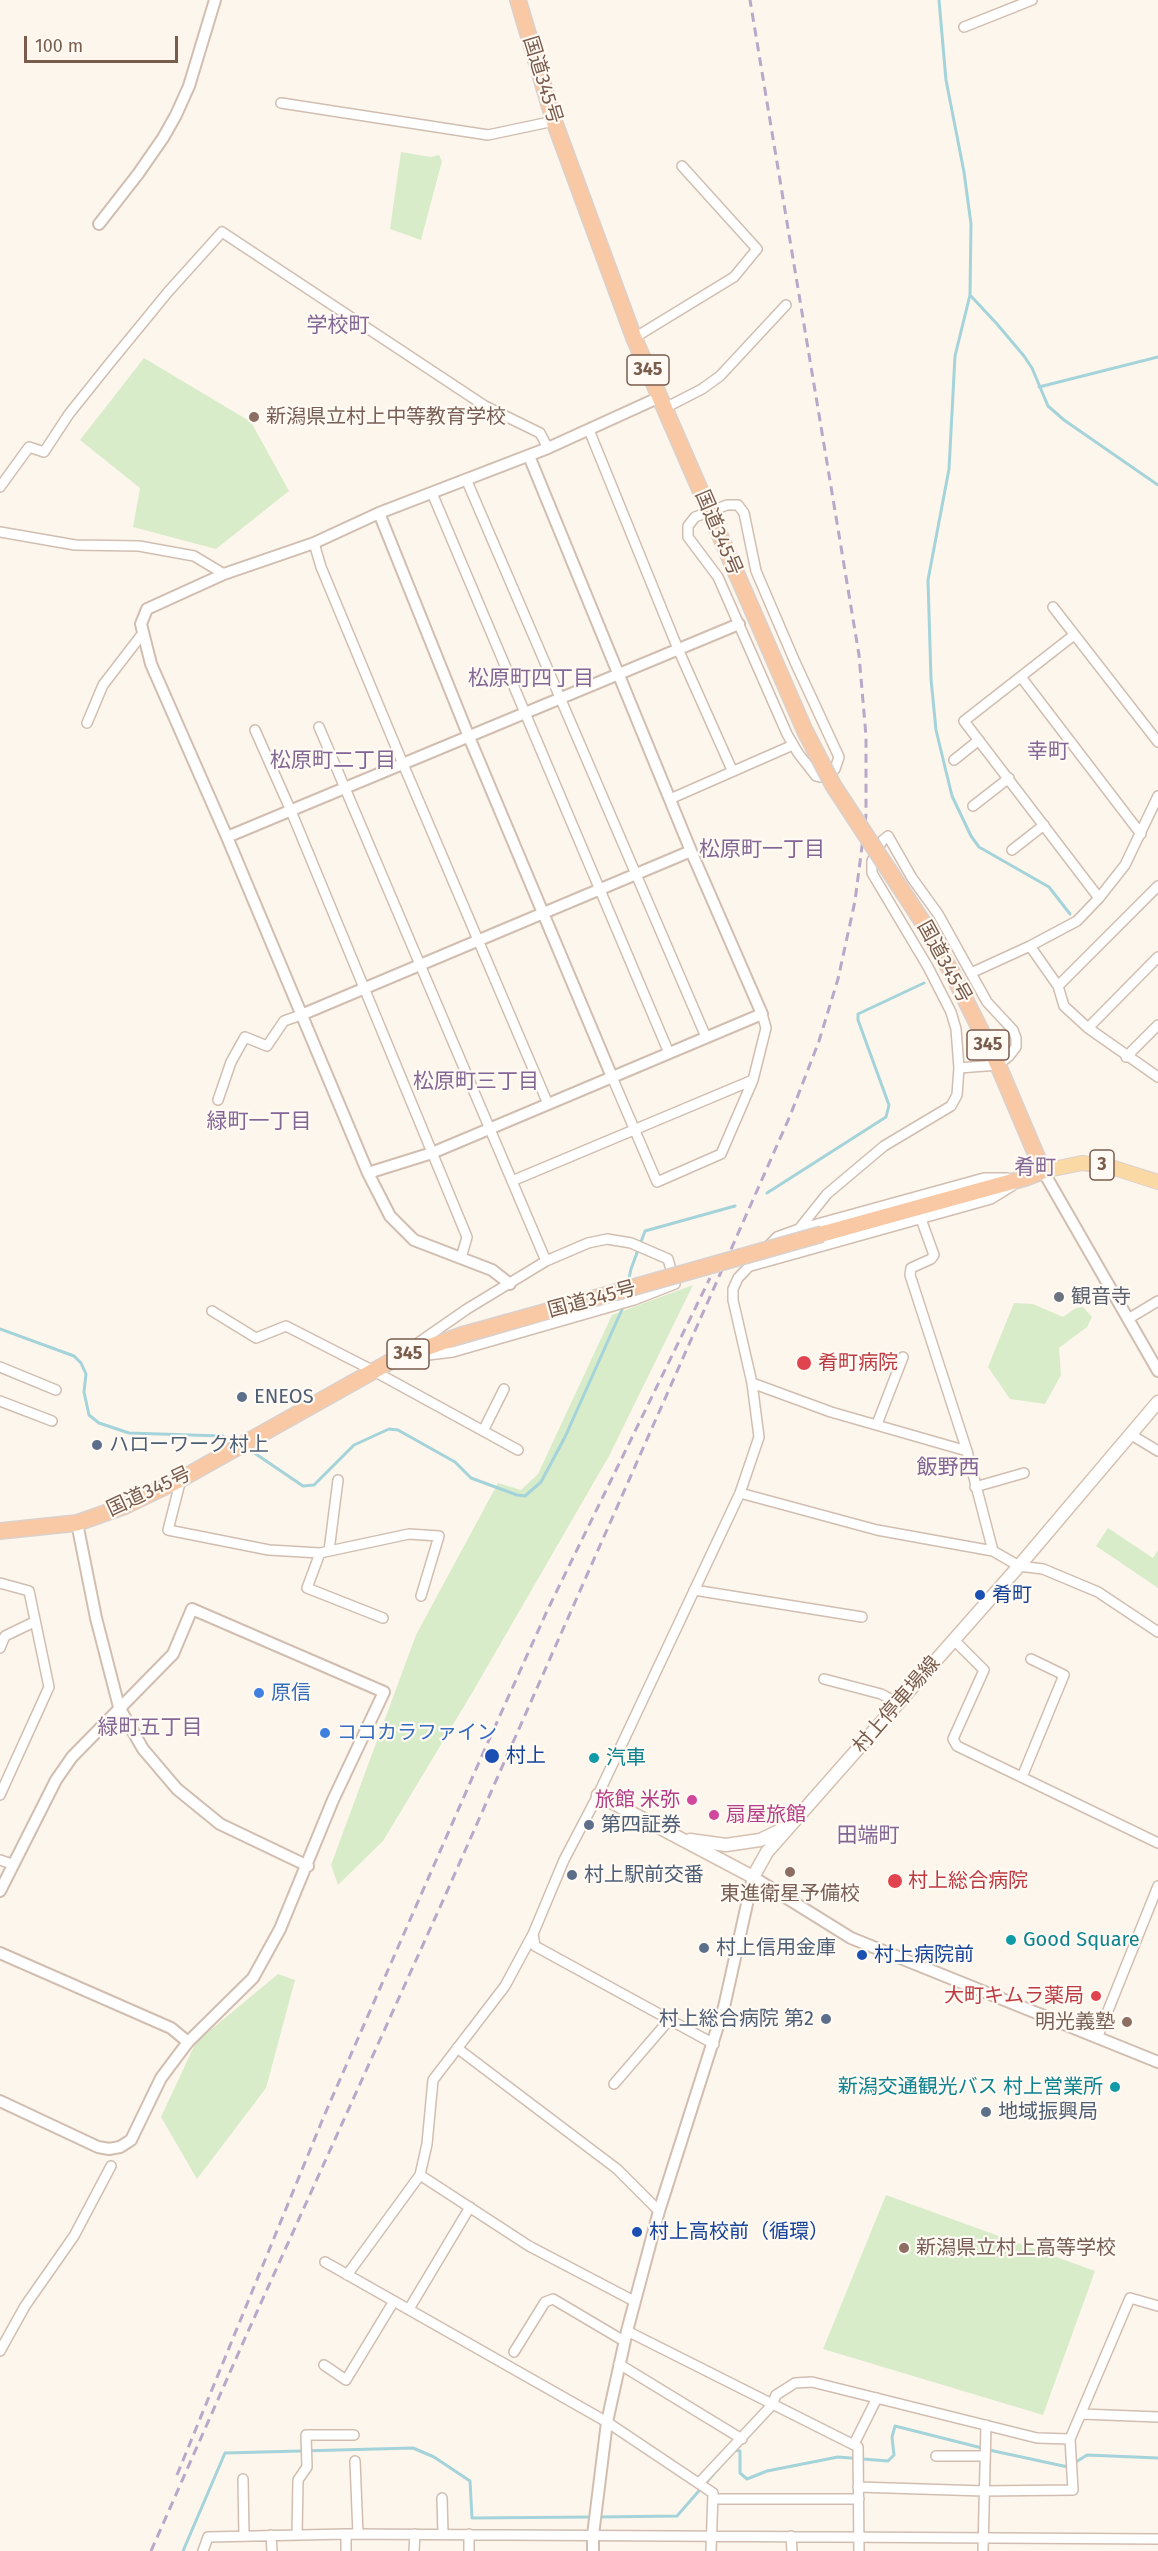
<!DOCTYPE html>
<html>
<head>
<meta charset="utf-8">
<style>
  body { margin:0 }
  #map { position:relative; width:1158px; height:2551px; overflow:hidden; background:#fdf6ec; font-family:"Fira Sans",sans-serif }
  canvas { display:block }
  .scale { position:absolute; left:24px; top:36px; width:154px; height:27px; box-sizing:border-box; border:3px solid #7a5c4d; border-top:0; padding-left:8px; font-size:18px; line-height:21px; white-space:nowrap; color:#7a5c4d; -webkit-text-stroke:4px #fffaf3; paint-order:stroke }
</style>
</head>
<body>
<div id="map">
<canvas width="1158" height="2551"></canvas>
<div class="scale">100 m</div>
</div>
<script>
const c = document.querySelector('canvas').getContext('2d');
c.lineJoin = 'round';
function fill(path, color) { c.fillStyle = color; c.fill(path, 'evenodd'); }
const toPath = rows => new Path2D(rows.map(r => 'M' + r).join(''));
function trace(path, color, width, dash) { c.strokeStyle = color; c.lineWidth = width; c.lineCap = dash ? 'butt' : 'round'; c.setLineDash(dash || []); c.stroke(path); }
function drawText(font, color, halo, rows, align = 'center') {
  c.font = font + ' "Fira Sans","Noto Sans JP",sans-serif'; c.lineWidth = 4.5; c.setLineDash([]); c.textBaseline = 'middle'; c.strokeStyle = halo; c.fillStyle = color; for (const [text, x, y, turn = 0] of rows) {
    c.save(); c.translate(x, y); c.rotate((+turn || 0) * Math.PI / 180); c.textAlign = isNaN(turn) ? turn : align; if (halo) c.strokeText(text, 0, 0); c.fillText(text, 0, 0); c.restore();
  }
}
const green = toPath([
  [401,152,431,157,439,155,442,161,421,240,390,229],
  [144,358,251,422,289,491,216,549,133,527,140,488,80,440],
  [693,1285,609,1456,472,1693,383,1841,338,1885,331,1865,416,1635,498,1483,521,1490,538,1474,612,1315],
  [1014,1303,1033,1304,1063,1317,1076,1308,1083,1307,1092,1317,1087,1327,1059,1348,1061,1375,1045,1404,1010,1399,988,1367],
  [1108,1528,1153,1558,1158,1550,1158,1588,1096,1546],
  [278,1974,295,1980,266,2088,197,2179,161,2117,196,2042],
  [886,2195,1095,2271,1043,2415,823,2349]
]);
const stream = toPath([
  [939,0,946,80,964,172,971,224,970,295,955,356,949,469,928,580,931,679,936,730,952,796,971,836,979,847,1049,887,1070,914],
  [970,295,997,324,1024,356,1032,368,1048,406,1064,420,1158,485],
  [1039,387,1158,357],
  [767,1193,886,1117,889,1105,858,1020,858,1014,924,983],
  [628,1283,631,1269,645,1231,735,1206],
  [0,1329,74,1356,81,1363,86,1374,84,1392,89,1415,99,1423,129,1433,222,1436,236,1441],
  [247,1448,303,1486,314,1485,354,1445,389,1429,398,1430,455,1462,471,1478,517,1495,525,1496,541,1482,565,1437,624,1305],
  [734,2450,740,2451,740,2473,747,2479,767,2471,838,2457,888,2461,894,2455,892,2437,895,2426,982,2448],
  [989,2450,1068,2467,1087,2455,1158,2458],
  [599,2517,677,2516,718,2469],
  [183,2551,225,2453,413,2448,434,2457,470,2481,472,2518,592,2517]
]);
const minor = toPath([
  [964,27,1032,0],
  [281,103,488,135,554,121],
  [634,338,734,277,757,249,682,166],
  [665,408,702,389,720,376,786,305],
  [589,430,678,649,732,770],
  [466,479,706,1037],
  [0,487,29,447,44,452,69,414,109,364,168,292,222,232,485,406,540,433,548,448],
  [432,493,669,1053],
  [727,505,738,505,744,513,756,571,795,662,839,757,835,769,820,777,816,776,798,753,787,734,718,577,688,537,688,526,695,517,727,505],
  [0,532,75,545,139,546,194,556,224,574],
  [314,543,321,567,403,764,548,1104],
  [1053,607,1158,742],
  [1074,635,964,721,1099,898],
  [1021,677,1141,834],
  [87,723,103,685,143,633],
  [319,727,546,1261],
  [255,730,291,811,467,1237,461,1258],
  [954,760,979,740],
  [670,799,793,745],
  [973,806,1009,778],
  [1012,850,1044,825],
  [1030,946,1058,986,1064,1006,1088,1028,1158,1077],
  [971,973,1030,946,1077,921,1099,898,1125,865,1158,796],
  [1058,986,1158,886],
  [1088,1028,1158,957],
  [1126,1057,1158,1025],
  [612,1077,657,1182,721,1154,753,1080,766,1028,762,1014],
  [218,1100,231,1062,245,1037,267,1046,284,1021,301,1015],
  [512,1181,753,1080],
  [921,1219,934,1255,931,1259,911,1268,910,1275,967,1451,993,1551],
  [799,1229,827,1194,884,1146,951,1106,957,1095,959,1068,956,1029,951,1012,928,967,872,873,872,861,882,841,888,836,912,878,938,914,987,1002,1013,1030,1016,1038,1016,1047,1009,1056,998,1065,959,1068],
  [607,1239,631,1243,668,1259,675,1284,634,1300,453,1352,395,1359,467,1309,546,1261,588,1243,607,1239],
  [751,1266,991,1199,1012,1186],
  [212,1311,256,1338,286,1326,372,1370,518,1450],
  [1128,1319,1158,1301],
  [0,1367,56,1390],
  [752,1383,831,1412,967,1451],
  [0,1401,52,1421],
  [877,1424,903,1357],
  [483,1431,504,1389],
  [1130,1434,1158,1451],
  [181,1479,168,1530,269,1550,320,1553,409,1534,439,1536,421,1596],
  [975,1487,1024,1473],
  [740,1493,877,1530,993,1551,1019,1566,1043,1569,1098,1592,1158,1632],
  [329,1551,338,1480],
  [320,1553,307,1588,383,1618],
  [0,1583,29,1591,49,1687,0,1795],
  [694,1590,862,1617],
  [954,1640,984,1670,953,1739,957,1746,1158,1843],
  [0,1648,5,1636,34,1622],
  [824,1679,881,1694,898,1703],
  [1022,1777,1064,1675,1031,1659],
  [0,1860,12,1864],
  [1097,2038,1158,1886],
  [714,2044,535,1946,533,1934,564,1860,598,1795,740,1493,759,1437,752,1383,733,1300,733,1289,738,1278,777,1237,799,1229,984,1178,1007,1178],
  [457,2048,617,2169,659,2211],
  [614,2084,670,2019],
  [420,2175,529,2246,634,2301],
  [325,2262,607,2422,713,2493,711,2551],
  [347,2275,420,2175,427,2144,433,2080,505,1986,533,1934],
  [409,2309,470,2207],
  [627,2331,858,2447,859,2551],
  [0,2351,25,2306,74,2236,111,2166],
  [514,2352,545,2302,553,2299,624,2341],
  [619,2364,742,2439],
  [324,2365,346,2380,394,2301],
  [1082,2414,1158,2417],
  [854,2444,877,2398],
  [936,2456,985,2456],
  [355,2461,358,2534],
  [243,2479,244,2536],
  [699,2483,772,2405,776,2395,795,2383,812,2382,1037,2438,1070,2439,1130,2298,1158,2306],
  [858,2487,984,2491,1073,2490,1070,2439],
  [442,2498,443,2534],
  [714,2499,859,2499],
  [346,2534,346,2551],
  [271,2535,272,2551],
  [297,2535,298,2480,307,2467,306,2435,354,2435],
  [791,2536,792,2551],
  [203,2551,208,2537,346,2534,1158,2539],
  [414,2551,415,2534],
  [469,2551,469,2534],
  [983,2551,986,2425]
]);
const tertiary = toPath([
  [99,224,138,174,163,138,176,115,189,86,215,0],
  [379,513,469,737,612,1077],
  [227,837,739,624],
  [301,1015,691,851],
  [1043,1171,1158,1371],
  [368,1173,432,1153,762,1014,691,851,529,456],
  [510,1284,492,1270,414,1240,390,1216,368,1173,227,837,151,664,141,624,147,609,224,574,314,543,379,513,548,448,660,397],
  [77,1523,96,1618,119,1707,143,1749,177,1789,220,1824,308,1866],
  [0,1891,56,1780,72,1757,173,1654,192,1609,384,1692,333,1800,280,1929,253,1978,188,2042,161,2078,131,2140,120,2147,109,2149,98,2147,0,2101],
  [0,1953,171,2028,188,2042],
  [593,2551,593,2535,607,2422,627,2331,659,2211,724,2007,753,1877,851,1938,1158,2062]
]);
const secondary = toPath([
  [598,1795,753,1877,767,1852,1019,1566,1158,1402],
  [690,1840,726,1845,760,1840,783,1829]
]);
const primary = toPath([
  [1043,1171,1082,1163,1111,1167,1158,1182]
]);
const trunk = toPath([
  [518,0,554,121,634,338,805,731],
  [822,1234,1025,1178,1043,1171,998,1065,953,975,924,924],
  [0,1531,77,1523,125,1506,181,1479,395,1359,462,1335,581,1302]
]);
const rail = toPath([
  [177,2475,324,2116,484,1751,547,1611,710,1278],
  [151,2551,246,2336,445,1896,790,1116,819,1041,838,979,855,901,866,815,866,736,859,655,750,0]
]);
const trunkBridge = toPath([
  [805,731,833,785,924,924],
  [581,1302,822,1234]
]);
const markers = [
  [254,417,6,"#8d6e63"],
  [1059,1297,6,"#6b7280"],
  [804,1363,8,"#e0444e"],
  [242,1397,6,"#5c6f8a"],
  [97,1445,6,"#5c6f8a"],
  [980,1595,6,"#1a4fb4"],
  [259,1693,6,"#3f7fe0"],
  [325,1733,6,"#3f7fe0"],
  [492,1756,8,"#1a4fb4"],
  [594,1758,6,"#0f9aa8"],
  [692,1800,6,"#d1479c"],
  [714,1815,6,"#d1479c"],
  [589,1825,6,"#5c6f8a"],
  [790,1872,6,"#8d6e63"],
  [572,1875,6,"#5c6f8a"],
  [895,1881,8,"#e0444e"],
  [1011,1940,6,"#0f9aa8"],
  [704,1948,6,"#5c6f8a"],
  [862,1955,6,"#1a4fb4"],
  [1096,1996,6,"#e0444e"],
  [826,2019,6,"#5c6f8a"],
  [1127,2022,6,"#8d6e63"],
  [1115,2087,6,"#0f9aa8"],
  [986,2112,6,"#5c6f8a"],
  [637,2232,6,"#1a4fb4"],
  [904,2248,6,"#8d6e63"]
];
const shields = [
  [648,370,42],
  [988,1045,42],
  [1102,1165,24],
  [408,1354,42]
];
const shieldNames = [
  ["345",648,370],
  ["345",988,1045],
  ["3",1102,1165],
  ["345",408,1354]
];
const streetNames = [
  ["国道345号",542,80,73],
  ["国道345号",718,533,67],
  ["国道345号",944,962,61],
  ["国道345号",592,1300,-15],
  ["国道345号",149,1492,-25],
  ["村上停車場線",897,1705,-49]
];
const educationNames = [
  ["新潟県立村上中等教育学校",266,417],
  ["東進衛星予備校",790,1894,"center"],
  ["明光義塾",1115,2022,"right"],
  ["新潟県立村上高等学校",916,2248]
];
const worshipNames = [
  ["観音寺",1071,1297]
];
const healthNames = [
  ["肴町病院",818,1363],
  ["村上総合病院",908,1881],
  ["大町キムラ薬局",1084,1996,"right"]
];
const serviceNames = [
  ["ENEOS",254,1397],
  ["ハローワーク村上",109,1445],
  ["第四証券",601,1825],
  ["村上駅前交番",584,1875],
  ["村上信用金庫",716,1948],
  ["村上総合病院 第2",814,2019,"right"],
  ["地域振興局",998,2112]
];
const transitNames = [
  ["肴町",992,1595],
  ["村上",506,1756],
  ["村上病院前",874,1955],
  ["村上高校前（循環）",649,2232]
];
const shopNames = [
  ["原信",271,1693],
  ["ココカラファイン",337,1733]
];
const cultureNames = [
  ["汽車",606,1758],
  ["Good Square",1023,1940],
  ["新潟交通観光バス 村上営業所",1103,2087,"right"]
];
const hotelNames = [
  ["旅館 米弥",680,1800],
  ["扇屋旅館",726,1815,"left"]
];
const neighbourhoodNames = [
  ["学校町",338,326],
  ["松原町四丁目",531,679],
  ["幸町",1048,752],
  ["松原町二丁目",333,761],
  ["松原町一丁目",762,850],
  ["松原町三丁目",476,1082],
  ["緑町一丁目",259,1122],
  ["肴町",1035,1168],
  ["飯野西",948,1468],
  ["緑町五丁目",150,1728],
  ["田端町",868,1836]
];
fill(green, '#d8ecc9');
trace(stream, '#a5d3da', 3);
trace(minor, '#d1beb0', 12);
trace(tertiary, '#d1beb0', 14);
trace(secondary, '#d6c0b0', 15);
trace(primary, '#dad1cd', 16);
trace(trunk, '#dad1cd', 18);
trace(minor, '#fff', 9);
trace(tertiary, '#fff', 10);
trace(secondary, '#fff', 12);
trace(primary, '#fbd9a5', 14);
trace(trunk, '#f9c8a4', 15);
trace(rail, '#b9a8c9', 3, [9, 6]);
trace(trunkBridge, '#dad1cd', 18, []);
trace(trunkBridge, '#f9c8a4', 15);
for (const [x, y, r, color] of markers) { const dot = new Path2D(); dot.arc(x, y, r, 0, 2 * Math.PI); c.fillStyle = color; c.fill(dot); trace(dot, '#fffaf3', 2); }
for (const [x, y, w] of shields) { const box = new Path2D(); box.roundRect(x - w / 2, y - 15, w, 30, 4.5); c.fillStyle = '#fffaf3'; c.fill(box); trace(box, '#7a5c4d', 1.5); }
drawText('bold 18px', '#7a5c4d', null, shieldNames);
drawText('20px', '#7a5c4d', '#fffaf3', streetNames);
drawText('20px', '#785e54', '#fffaf3', educationNames, 'left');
drawText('20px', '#5b616d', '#fffaf3', worshipNames, 'left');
drawText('20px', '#be3a42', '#fffaf3', healthNames, 'left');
drawText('20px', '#4e5e75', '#fffaf3', serviceNames, 'left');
drawText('20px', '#164399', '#fffaf3', transitNames, 'left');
drawText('20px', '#366cbe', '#fffaf3', shopNames, 'left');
drawText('20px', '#0d838f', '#fffaf3', cultureNames, 'left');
drawText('20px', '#b23c85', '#fffaf3', hotelNames, 'right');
drawText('21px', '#846695', '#fffaf3', neighbourhoodNames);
</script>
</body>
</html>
